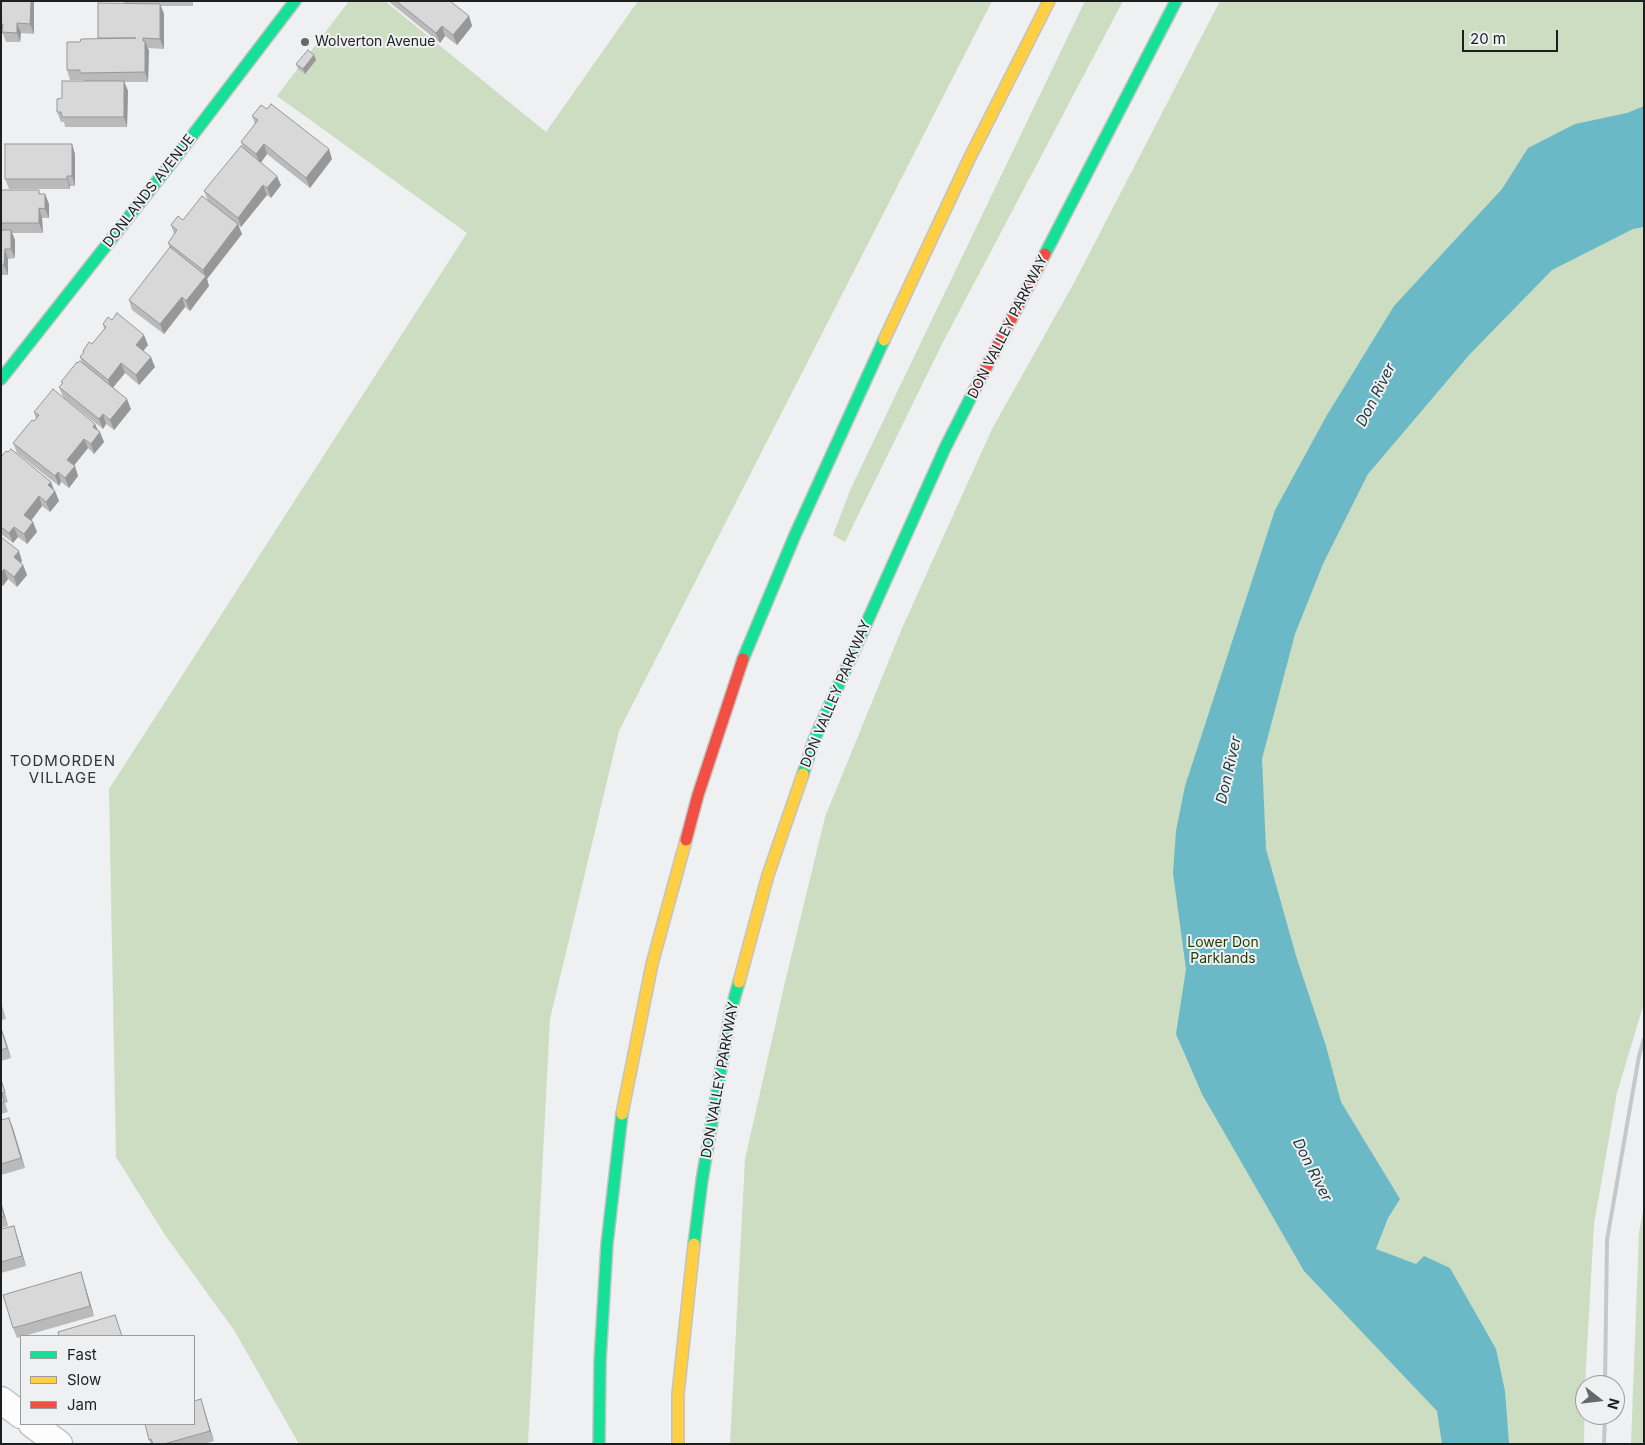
<!DOCTYPE html>
<html>
<head>
<meta charset="utf-8">
<style>
  body { margin:0 }
  #map { position:relative; width:1645px; height:1445px; overflow:hidden; background:#eff0f1; font-family:Inter,sans-serif }
  canvas { display:block }
  .frame { position:absolute; inset:0; border:2px solid #1d1e1f; pointer-events:none }
  .legend { position:absolute; left:20px; top:1335px; width:175px; height:90px; box-sizing:border-box; background:#eef0f2; border:1px solid #9a9c9e; margin:0; padding:6px 9px; list-style:none; font-size:15px; color:#1d1e1f }
  .legend li { display:flex; align-items:center; gap:10px; height:25px }
  .legend b { width:25px; border:1px solid #9a9c9e }
  .north { position:absolute; left:1575px; top:1375px; width:50px; height:50px; box-sizing:border-box; background:#eef0f2; border:1px solid #9a9c9e; border-radius:50%; rotate:106deg; font-size:14px; font-weight:700; line-height:20px; text-align:center; color:#1d1e1f }
  .north::after { content:''; display:block; margin:auto; width:18px; height:22px; background:#666868; clip-path:polygon(50% 0,100% 100%,50% 72%,0 100%) }
  .scale { position:absolute; left:1462px; top:30px; width:96px; height:22px; box-sizing:border-box; border:2px solid #1d1e1f; border-top:0; padding-left:6px; font-size:15px; line-height:18px; white-space:nowrap; color:#1d1e1f; -webkit-text-stroke:4px #eef0f2; paint-order:stroke }
</style>
</head>
<body>
<div id="map">
<canvas width="1645" height="1445"></canvas>
<div class="frame"></div>
<ul class="legend">
<li><b style="height:6px;background:#16e098"></b>Fast</li>
<li><b style="height:6px;background:#ffcf43"></b>Slow</li>
<li><b style="height:6px;background:#f24e42"></b>Jam</li>
</ul>
<div class="north">N</div>
<div class="scale">20 m</div>
</div>
<script>
const c = document.querySelector('canvas').getContext('2d');
c.lineJoin = 'round';
function fill(path, color) { c.fillStyle = color; c.fill(path, 'evenodd'); }
const toPath = rows => new Path2D(rows.map(r => 'M' + r).join(''));
function trace(path, color, width, dash) { c.strokeStyle = color; c.lineWidth = width; c.lineCap = dash ? 'butt' : 'round'; c.setLineDash(dash || []); c.stroke(path); }
function drawText(font, color, halo, rows, align = 'center') {
  c.font = font + ' Inter,sans-serif'; c.lineWidth = 4; c.setLineDash([]); c.textBaseline = 'middle'; c.strokeStyle = halo; c.fillStyle = color; for (const [text, x, y, turn = 0] of rows) {
    c.save(); c.translate(x, y); c.rotate((+turn || 0) * Math.PI / 180); c.textAlign = isNaN(turn) ? turn : align; if (halo) c.strokeText(text, 0, 0); c.fillText(text, 0, 0); c.restore();
  }
}
const green = toPath([
  [349,1,385,1,546,132,638,1,992,1,619,731,550,1019,528,1444,299,1444,234,1330,165,1235,116,1157,109,789,467,233,277,96],
  [1085,1,1123,1,942,344,845,542,833,535,851,488],
  [1220,1,1644,1,1644,1003,1617,1093,1594,1224,1585,1385,1584,1444,730,1444,745,1159,785,982,825,817,903,626,992,429,1075,281],
  [1644,1205,1644,1444,1631,1444,1639,1232]
]);
const water = toPath([
  [1644,106,1644,227,1633,229,1552,270,1470,354,1368,474,1323,564,1295,634,1262,759,1266,849,1296,956,1326,1046,1341,1102,1400,1199,1388,1218,1376,1249,1416,1264,1424,1256,1450,1268,1496,1349,1505,1391,1509,1444,1442,1444,1437,1411,1304,1271,1202,1094,1176,1034,1186,969,1173,873,1176,831,1185,786,1275,510,1327,415,1394,306,1502,189,1528,148,1575,124,1627,113]
]);
const street = toPath([
  [1,1400,21,1415],
  [32,1424,59,1444]
]);
const fast = toPath([
  [1045,254,1176,1],
  [1,379,176,157,295,1],
  [743,659,795,535,884,340],
  [803,774,814,740,945,448,974,391],
  [694,1244,702,1180,731,1010,739,982],
  [599,1444,600,1361,607,1244,622,1114]
]);
const slow = toPath([
  [884,340,970,157,1049,1],
  [739,982,768,875,803,774],
  [622,1114,652,964,686,840],
  [678,1444,678,1394,694,1244]
]);
const jam = toPath([
  [974,391,1045,254],
  [686,840,698,795,743,659]
]);
const rail = toPath([
  [1605,1385,1607,1240,1639,1056,1644,1039],
  [1604,1444,1605,1415]
]);
const wall = toPath([
  [1,1,34,1,34,34,21,33,20,42,6,42,3,34,1,34],
  [123,1,193,1,193,6,161,6,164,14,164,49,148,48,149,51,148,82,124,82,128,91,127,127,65,127,64,122,61,122,57,112,62,98,83,81,83,80,70,80,67,70,80,42,98,39,98,38,124,3],
  [388,1,450,1,469,16,472,26,457,45,445,36,440,43],
  [314,55,316,60,305,74,298,69,296,64],
  [252,116,332,159,310,188,267,154,261,162,281,185,271,198,267,195,241,227,238,225,242,234,207,279,209,286,190,311,185,307,164,334,132,310,129,300,170,248,168,243,174,234,171,225,183,220,220,210,208,201,204,191,243,148,241,142,255,124],
  [75,154,75,186,70,186,70,189,9,189,5,179],
  [1,190,45,194,49,204,49,218,42,218,43,233,12,233,15,240,15,258,8,259,8,275,1,275],
  [103,324,148,345,143,351,155,367,139,385,125,373,113,387,131,409,114,430,106,424,103,429,63,397,59,387,62,384,61,382,78,363,82,363,80,357,83,353,83,351,92,344,104,329],
  [34,412,95,424,104,442,94,454,88,448,74,466,78,476,69,488,61,482,59,486,17,453,13,443,36,419],
  [1,457,51,482,59,501,50,512,42,506,31,520,33,522,37,532,27,544,18,537,13,543,1,534],
  [1,537,22,561,21,563,23,565,27,575,17,587,8,579,3,586,1,584],
  [1,1002,6,1019,1,1020],
  [1,1028,11,1058,1,1061],
  [1,1078,8,1102,5,1103,8,1112,1,1114],
  [9,1118,25,1168,1,1175,1,1120],
  [1,1202,8,1226,1,1228],
  [1,1229,17,1236,26,1266,1,1273],
  [81,1272,94,1316,17,1338,13,1328],
  [204,1409,214,1441,204,1444,151,1444,149,1440]
]);
const shadedWall = toPath([
  [31,1,34,1,34,34,30,24],
  [160,4,164,14,164,49,160,39],
  [469,16,472,26,457,45,453,35],
  [17,23,21,33,20,42,17,33],
  [442,26,445,36,440,43,436,33],
  [143,38,145,46,145,41,149,51,148,82,145,72],
  [314,55,316,60,305,74,303,69],
  [124,81,128,91,127,127,124,117],
  [72,144,75,154,75,186,72,176],
  [264,144,267,154,260,164,256,154],
  [329,149,332,159,310,188,306,178],
  [67,176,70,186,70,189,67,179],
  [277,176,281,185,271,198,267,188],
  [263,185,267,195,241,227,238,218],
  [45,194,49,204,49,218,45,209],
  [39,208,42,218,43,233,39,223],
  [238,224,242,234,207,279,209,286,190,311,186,301,205,277,203,270],
  [11,230,15,240,15,258,11,249],
  [5,249,8,259,8,275,4,265],
  [182,297,185,307,164,334,160,324],
  [144,335,148,345,140,355,136,345],
  [151,357,155,367,139,385,136,375],
  [121,363,125,373,111,390,108,380],
  [127,399,131,409,114,430,110,420],
  [103,414,106,424,103,429,99,419],
  [95,424,99,434,100,432,104,442,94,454,91,444,93,427],
  [84,439,88,448,70,470,67,460],
  [75,466,78,476,69,488,65,478],
  [58,472,61,482,59,486,55,476],
  [51,482,54,491,48,485],
  [55,491,59,501,50,512,46,502],
  [39,496,42,506,28,525,24,515],
  [33,522,37,532,27,544,24,534],
  [14,527,18,537,13,543,9,533],
  [19,551,22,561,18,567,14,557],
  [23,565,27,575,17,587,14,577],
  [4,569,8,579,3,586,1,580,1,574],
  [1,1028,5,1038,11,1058,7,1048],
  [9,1118,13,1128,25,1168,21,1158],
  [1,1202,8,1226,4,1216],
  [14,1226,26,1266,22,1256],
  [81,1272,84,1282,94,1316,90,1306],
  [201,1399,204,1409,214,1441,210,1431]
]);
const building = toPath([
  [1,1,31,1,30,24,17,23,17,33,2,32,3,24,1,24,1,1],
  [396,1,450,1,469,16,453,35,442,26,436,33,396,1],
  [98,3,160,4,160,39,143,38,143,41,145,41,145,72,80,73,80,70,67,70,67,42,80,42,81,39,136,38,98,38,98,3],
  [308,50,314,55,303,69,296,64,308,50],
  [62,81,124,81,124,117,62,117,61,112,57,112,57,99,62,98,62,81],
  [271,104,329,149,306,178,264,144,256,154,241,142,258,120,252,116,261,105,267,109,271,104],
  [5,144,72,144,72,176,67,176,67,179,5,179,5,144],
  [241,146,277,176,267,188,263,185,238,218,204,191,241,146],
  [1,190,39,190,39,194,45,194,45,209,39,208,39,223,1,223,1,190],
  [202,196,238,224,203,270,168,243,177,230,171,225,178,216,183,220,202,196],
  [1,230,11,230,11,249,5,249,4,265,1,265,1,230],
  [170,247,206,276,186,301,182,297,160,324,129,300,170,247],
  [117,313,144,335,136,345,151,357,136,375,121,363,108,380,80,357,84,352,83,351,89,342,92,344,106,327,103,324,108,317,112,320,117,313],
  [80,361,127,399,110,420,103,414,99,419,59,387,63,383,61,382,77,362,78,363,80,361],
  [53,389,95,424,93,427,100,432,91,444,84,439,67,460,75,466,65,478,58,472,55,476,13,443,32,420,34,421,36,419,39,415,34,412,53,389],
  [11,449,51,482,48,485,55,491,46,502,39,496,24,515,33,522,24,534,14,527,9,533,1,527,1,457,6,451,8,452,11,449],
  [1,537,19,551,14,557,23,565,14,577,4,569,1,574,1,537],
  [1,1028,7,1048,1,1050,1,1028],
  [1,1080,5,1092,2,1093,4,1102,1,1103,1,1080],
  [9,1118,21,1158,1,1164,1,1120,9,1118],
  [1,1205,4,1216,1,1217,1,1205],
  [14,1226,22,1256,1,1262,1,1229,14,1226],
  [81,1272,90,1306,13,1328,3,1295,81,1272],
  [115,1315,122,1336,59,1336,58,1332,115,1315],
  [201,1399,210,1431,164,1444,153,1444,151,1439,149,1440,145,1424,194,1424,194,1401,201,1399]
]);
const markers = [
  [305,42,5,"#666868"]
];
const poiNames = [
  ["Wolverton Avenue",315,42]
];
const streetNames = [
  ["DONLANDS AVENUE",149,191,-52],
  ["DON VALLEY PARKWAY",1008,327,-63],
  ["DON VALLEY PARKWAY",836,694,-67],
  ["DON VALLEY PARKWAY",720,1080,-80]
];
const parkNames = [
  ["Lower Don",1223,943],
  ["Parklands",1223,959]
];
const waterNames = [
  ["Don River",1376,395,-63],
  ["Don River",1229,770,-77],
  ["Don River",1312,1170,63]
];
const neighbourhoodNames = [
  ["TODMORDEN",63,761],
  ["VILLAGE",63,778]
];
fill(green, '#ccddc2');
fill(water, '#6bb9c6');
trace(street, '#c2c3c4', 29);
trace(fast, '#c2c3c4', 14);
trace(slow, '#c2c3c4', 14);
trace(jam, '#c2c3c4', 14);
trace(street, '#fdfdfd', 26);
trace(fast, '#16e098', 11);
trace(slow, '#ffcf43', 11);
trace(jam, '#f24e42', 11);
trace(rail, '#c6c7c7', 4);
fill(wall, '#bababa');
fill(shadedWall, '#979797');
fill(building, '#d8d8d8');
trace(building, '#979797', 1);
for (const [x, y, r, color] of markers) { const dot = new Path2D(); dot.arc(x, y, r, 0, 2 * Math.PI); c.fillStyle = color; c.fill(dot); trace(dot, '#eef0f2', 2); }
drawText('14px', '#1d1e1f', '#eef0f2', poiNames, 'left');
drawText('14px', '#1d1e1f', '#eef0f2', streetNames);
drawText('14px', '#1d3b00', '#eef0f2', parkNames);
drawText('italic 15px', '#1e363a', '#eef0f2', waterNames);
c.letterSpacing = '1px';
drawText('15px', '#323436', '#eef0f2', neighbourhoodNames);
c.letterSpacing = '0px';
</script>
</body>
</html>
